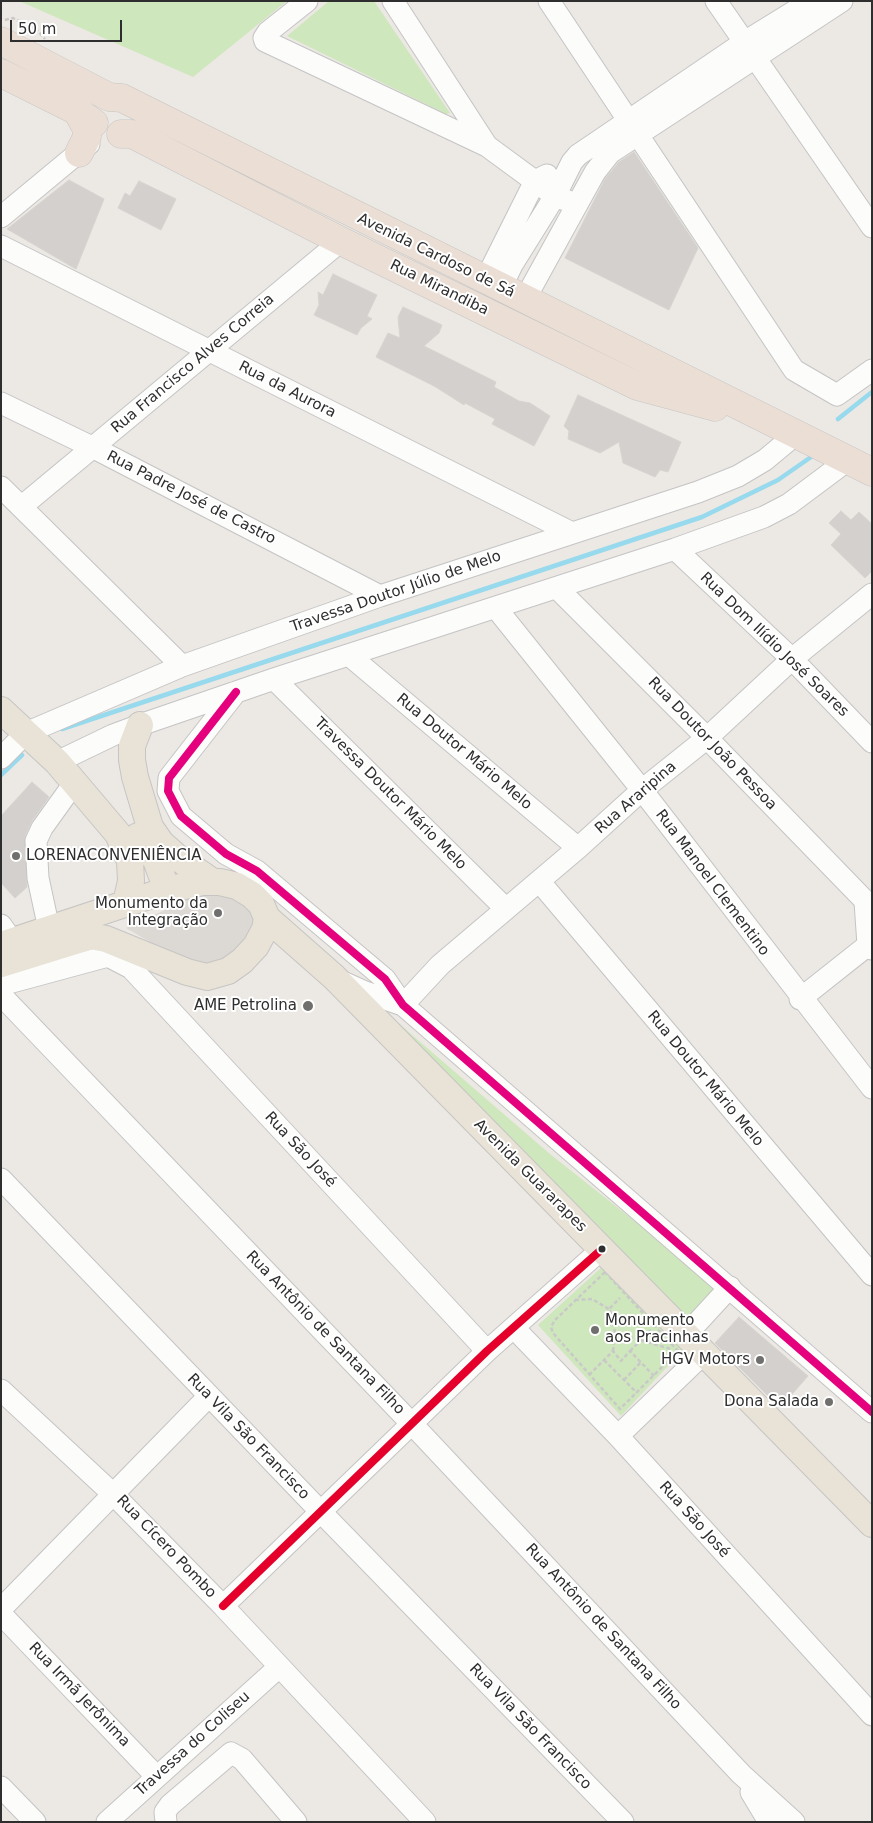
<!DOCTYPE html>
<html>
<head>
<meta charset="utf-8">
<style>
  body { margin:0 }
  #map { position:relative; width:873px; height:1823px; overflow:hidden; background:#ece8e4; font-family:"DejaVu Sans",sans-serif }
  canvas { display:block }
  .frame { position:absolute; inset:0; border:2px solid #2e2e2e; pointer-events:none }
  .scale { position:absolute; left:10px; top:20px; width:112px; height:22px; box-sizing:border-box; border:2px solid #2e2e2e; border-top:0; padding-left:6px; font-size:15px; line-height:18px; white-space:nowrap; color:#2e2e2e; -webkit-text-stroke:4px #fff; paint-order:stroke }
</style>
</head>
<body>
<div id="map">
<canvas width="873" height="1823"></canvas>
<div class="frame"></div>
<div class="scale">50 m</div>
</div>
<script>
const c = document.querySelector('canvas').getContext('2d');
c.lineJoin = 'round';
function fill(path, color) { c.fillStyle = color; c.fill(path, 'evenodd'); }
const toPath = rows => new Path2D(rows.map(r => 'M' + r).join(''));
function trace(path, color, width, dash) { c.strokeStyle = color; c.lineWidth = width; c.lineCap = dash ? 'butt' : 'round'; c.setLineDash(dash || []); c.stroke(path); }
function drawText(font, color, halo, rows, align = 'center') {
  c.font = font + ' "DejaVu Sans",sans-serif'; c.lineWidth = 4; c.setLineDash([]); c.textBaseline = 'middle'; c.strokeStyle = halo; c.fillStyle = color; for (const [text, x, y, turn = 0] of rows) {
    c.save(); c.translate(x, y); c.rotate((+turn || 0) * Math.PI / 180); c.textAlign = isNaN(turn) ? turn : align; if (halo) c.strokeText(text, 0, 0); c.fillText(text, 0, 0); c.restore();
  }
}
const green = toPath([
  [19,1,287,1,193,77],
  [329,1,374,1,450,113,446,114,287,36],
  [375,1003,550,1154,719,1288,685,1325],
  [603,1266,683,1350,621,1416,538,1325]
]);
const plaza = toPath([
  [222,892,251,909,256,923,253,929,230,954,213,965,186,963,126,928,165,910,182,896]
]);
const stream = toPath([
  [838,419,872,392],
  [62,729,702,517,778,480,811,457],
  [1,775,22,755]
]);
const building = toPath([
  [634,152,698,248,669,310,565,258,605,179,619,162,634,152],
  [69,180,104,199,76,269,7,229,69,180],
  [139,181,176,199,161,230,118,208,125,193,130,196,139,181],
  [333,274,377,295,367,316,372,319,361,328,357,335,314,315,319,305,318,292,323,295,333,274],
  [403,307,442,325,439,333,424,346,496,382,494,387,519,401,530,403,550,416,534,446,492,424,495,419,465,403,464,405,434,386,376,357,388,333,400,338,398,317,403,307],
  [578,395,681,442,668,472,660,470,655,477,623,463,619,442,600,453,568,439,569,431,564,426,578,395],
  [841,511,851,520,859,512,872,524,872,571,865,578,831,545,841,534,829,523,841,511],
  [32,782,49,797,32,821,25,836,27,887,15,898,1,883,1,816,32,782],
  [739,1317,808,1376,780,1408,715,1343,739,1317]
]);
const path = toPath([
  [5,20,13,18,37,30,45,39],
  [605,1272,678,1351,620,1409,553,1333,551,1327,555,1320,605,1272],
  [575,1300,592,1299,609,1309],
  [615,1333,612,1315,609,1309,620,1298],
  [613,1351,615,1333,671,1349],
  [630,1351,652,1329],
  [604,1360,637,1393],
  [589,1375,613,1351,621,1361,630,1351,654,1376],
  [624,1380,641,1362]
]);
const minor = toPath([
  [307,1,268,32,264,38,265,41,487,146,555,196,568,201],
  [393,1,487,146],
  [549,1,794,370,837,395,872,370],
  [716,1,872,227],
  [1,217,89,144],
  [1,246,572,533],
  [485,281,535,181,547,175],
  [501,288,512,265,555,196,572,162,578,155,743,43,811,1],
  [525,299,595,172,610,153,842,1],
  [1,403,94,448,380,596],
  [1,487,182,666],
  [21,507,341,241],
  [675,549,792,659,872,742],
  [557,588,707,738,872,908],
  [496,608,642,790,872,1088],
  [350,656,578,848],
  [274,679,506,909],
  [236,692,169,778,168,791,181,816,226,854,257,871,385,979,403,1005,872,1412],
  [1,758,26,733,182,666,380,596,698,492,738,476,765,460,795,435],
  [57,762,113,735,140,725,274,679,675,549,764,517,789,504,848,460],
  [539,881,872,1275],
  [865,902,868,945,872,949],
  [1,925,12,941],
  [49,929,38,878,36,841,42,828,75,782],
  [106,939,108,956,131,968,487,1351],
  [343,982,365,992,403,1005],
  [1,985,108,956],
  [1,995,412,1424,741,1774,794,1822],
  [800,999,872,942],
  [403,1005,440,965,578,848,642,790,707,738,792,659,872,594],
  [1,1179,321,1512,623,1822],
  [514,1328,618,1436,872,1715],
  [685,1336,730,1287],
  [1,1390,113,1494,223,1606,425,1822],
  [618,1436,703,1354],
  [223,1606,487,1351,602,1249],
  [1,1609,209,1396],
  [1,1614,156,1776],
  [1,1787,35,1822],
  [751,1792,769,1822],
  [107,1822,279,1667],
  [166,1822,165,1812,170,1805,231,1753,242,1759,296,1822]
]);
const major = toPath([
  [1,710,57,762,118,834,130,861,131,881,126,903],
  [140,725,132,746,132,760,135,777,150,827,161,843,178,858,213,882],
  [138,836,156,860,167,890],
  [267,918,334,977,872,1524],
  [1,945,167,890,202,882,220,882,237,886,252,895,261,904,267,918,265,929,256,946,242,961,228,971,207,977,187,972,106,939,91,936,1,964]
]);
const highway = toPath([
  [1,41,109,97,122,98,872,472],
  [1,73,77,111,94,123],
  [77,111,87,129,87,137,79,153],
  [121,134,132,134,341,241,637,386,715,407]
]);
const bus1 = toPath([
  [236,692,169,778,168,791,181,816,226,854,257,871,385,979,403,1005,872,1412]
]);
const bus2 = toPath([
  [223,1606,487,1351,602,1249]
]);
const markers = [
  [16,856,5,"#706f6e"],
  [218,913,5,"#706f6e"],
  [308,1006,6,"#706f6e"],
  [602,1249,4.5,"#2e2e2e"],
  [595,1330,5,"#706f6e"],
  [760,1360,5,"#706f6e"],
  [829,1402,5,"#706f6e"]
];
const streetNames = [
  ["Avenida Cardoso de Sá",436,256,26],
  ["Rua Mirandiba",439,288,26],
  ["Rua Francisco Alves Correia",193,364,-40],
  ["Rua da Aurora",287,390,27],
  ["Rua Padre José de Castro",191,498,27],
  ["Travessa Doutor Júlio de Melo",396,592,-19],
  ["Rua Dom Ilídio José Soares",774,645,44],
  ["Rua Doutor João Pessoa",712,744,46],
  ["Rua Doutor Mário Melo",464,752,40],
  ["Travessa Doutor Mário Melo",390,794,45],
  ["Rua Araripina",636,798,-41],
  ["Rua Manoel Clementino",712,883,53],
  ["Rua Doutor Mário Melo",705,1079,50],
  ["Rua São José",300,1150,47],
  ["Avenida Guararapes",530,1176,45],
  ["Rua Antônio de Santana Filho",325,1333,46],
  ["Rua Vila São Francisco",248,1437,46],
  ["Rua São José",694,1520,48],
  ["Rua Cícero Pombo",166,1547,46],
  ["Rua Antônio de Santana Filho",603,1627,47],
  ["Rua Irmã Jerônima",79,1695,46],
  ["Rua Vila São Francisco",530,1727,46],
  ["Travessa do Coliseu",193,1744,-42]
];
const poiNames = [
  ["LORENACONVENIÊNCIA",26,856,"left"],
  ["Monumento da",208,904],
  ["Integração",208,921],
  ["AME Petrolina",297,1006],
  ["Monumento",605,1321,"left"],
  ["aos Pracinhas",605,1338,"left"],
  ["HGV Motors",750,1360],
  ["Dona Salada",819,1402]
];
fill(green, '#cfe7bd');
fill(plaza, '#dcd8d4');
trace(stream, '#97d9ed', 4.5);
fill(building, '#d3d0cd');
trace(building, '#d7d4d0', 1);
trace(minor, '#c5c4c5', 23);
trace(major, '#c6c5c4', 28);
trace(highway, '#c6c5c4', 29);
trace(path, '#c9c9c8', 2.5, [4, 2.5]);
trace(minor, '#fcfcfb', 21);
trace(major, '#e8e3d6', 26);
trace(highway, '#eaded5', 28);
trace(bus1, '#e5007d', 8);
trace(bus2, '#e4002b', 8);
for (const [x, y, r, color] of markers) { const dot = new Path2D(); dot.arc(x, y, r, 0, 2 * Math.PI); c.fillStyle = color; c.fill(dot); trace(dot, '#fff', 2); }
drawText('15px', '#2e2e2e', '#fff', streetNames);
drawText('15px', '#2e2e2e', '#fff', poiNames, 'right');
</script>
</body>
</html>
